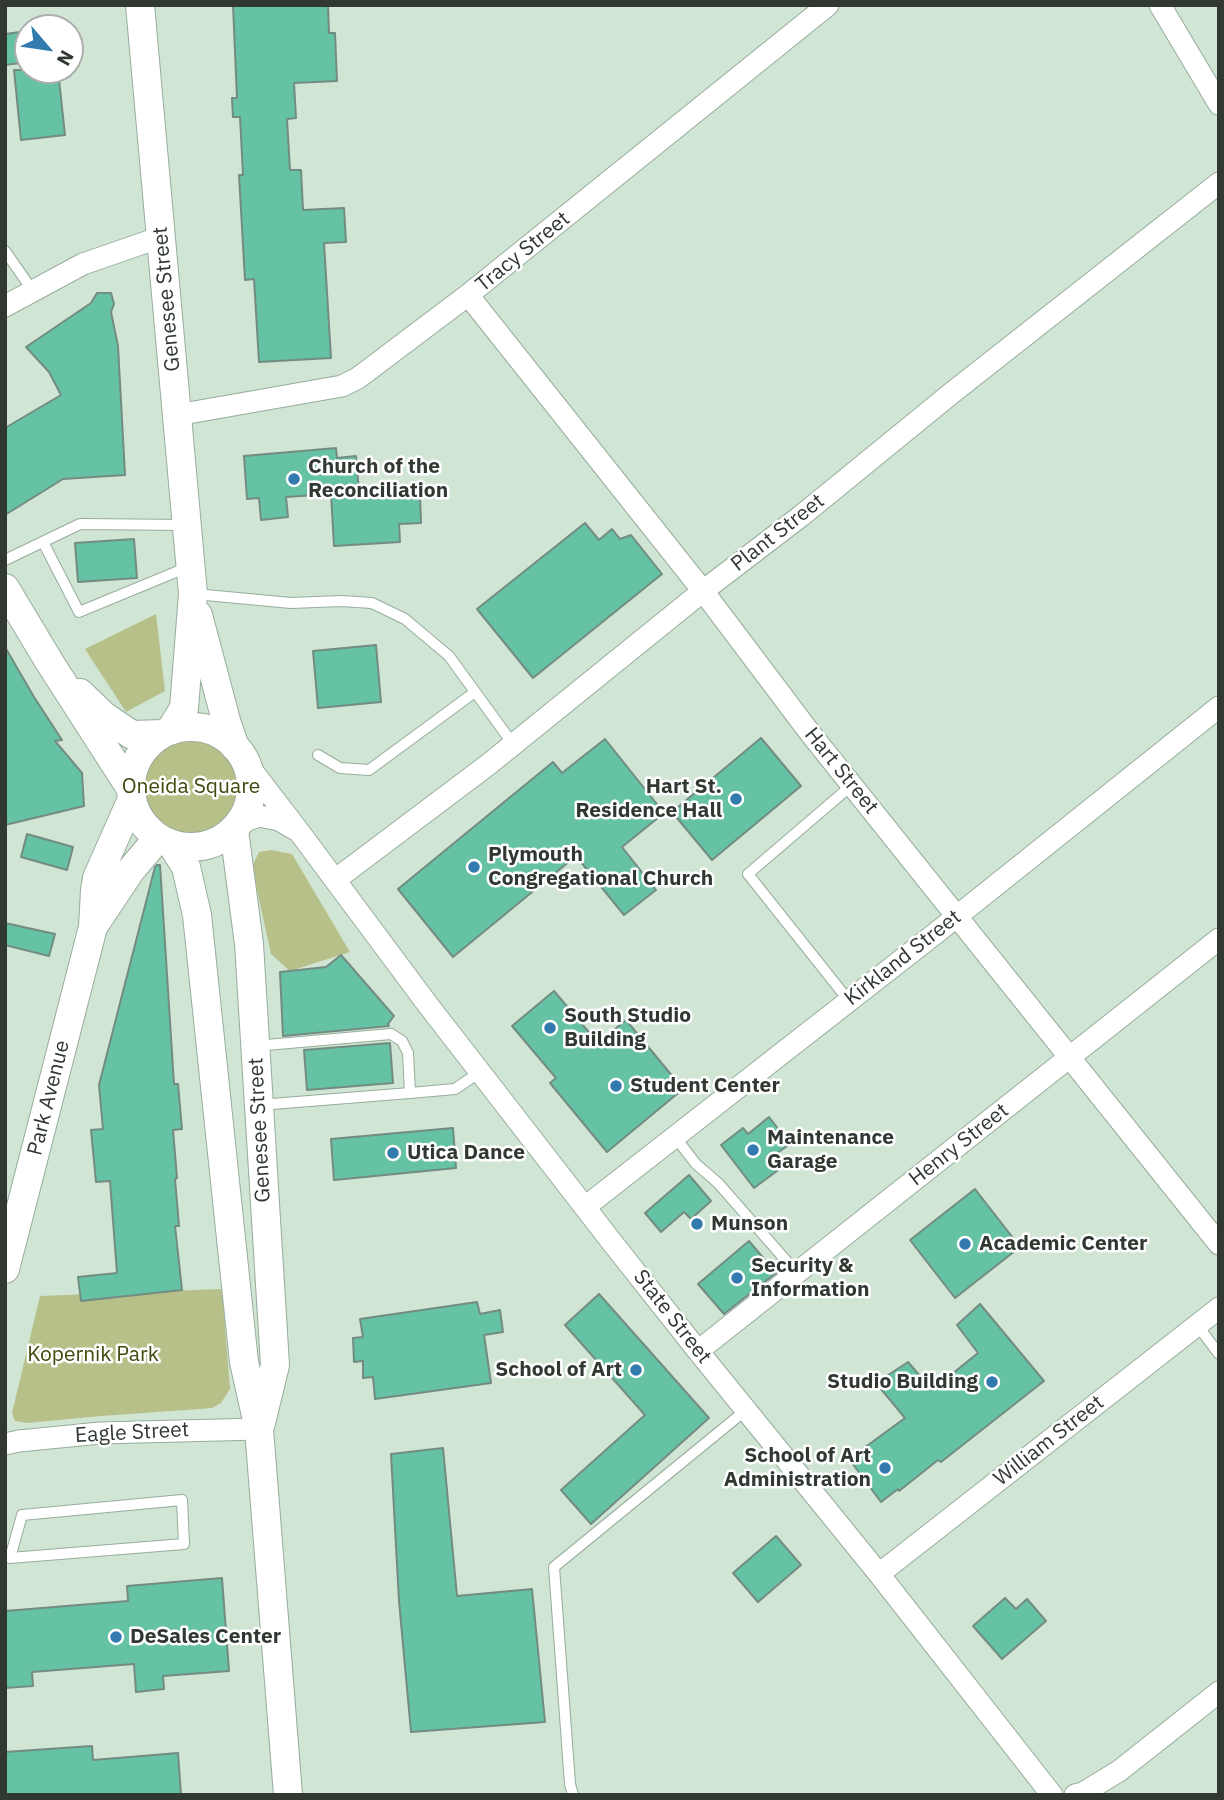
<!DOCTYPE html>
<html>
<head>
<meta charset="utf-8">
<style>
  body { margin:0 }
  #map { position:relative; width:1224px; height:1800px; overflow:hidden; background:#d0e5d4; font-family:"IBM Plex Sans",sans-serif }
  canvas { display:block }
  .frame { position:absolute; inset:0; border:7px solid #303831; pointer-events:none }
  .north { position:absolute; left:14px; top:14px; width:70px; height:70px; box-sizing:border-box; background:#fff; border:2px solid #acafad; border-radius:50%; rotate:119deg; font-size:19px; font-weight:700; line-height:28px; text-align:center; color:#303831 }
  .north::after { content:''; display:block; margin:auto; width:24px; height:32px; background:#337baf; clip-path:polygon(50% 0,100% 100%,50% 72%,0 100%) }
</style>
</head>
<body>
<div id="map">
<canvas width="1224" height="1800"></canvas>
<div class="frame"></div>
<div class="north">N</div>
</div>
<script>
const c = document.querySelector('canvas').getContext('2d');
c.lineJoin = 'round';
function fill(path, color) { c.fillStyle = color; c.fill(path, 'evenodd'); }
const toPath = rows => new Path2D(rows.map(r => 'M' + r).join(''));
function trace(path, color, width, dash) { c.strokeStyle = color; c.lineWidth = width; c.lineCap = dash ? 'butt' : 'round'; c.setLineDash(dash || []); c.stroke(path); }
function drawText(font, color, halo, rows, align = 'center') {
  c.font = font + ' "IBM Plex Sans",sans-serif'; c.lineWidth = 5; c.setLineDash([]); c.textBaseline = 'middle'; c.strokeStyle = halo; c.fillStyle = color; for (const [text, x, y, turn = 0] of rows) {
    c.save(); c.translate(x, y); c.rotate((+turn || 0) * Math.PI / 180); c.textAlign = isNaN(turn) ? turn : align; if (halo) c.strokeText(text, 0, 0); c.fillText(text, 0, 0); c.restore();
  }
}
const green = toPath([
  [156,614,165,691,126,712,85,649],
  '132 788a59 59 0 1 1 118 0a59 59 0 1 1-118 0Z',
  [271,850,292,854,350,952,290,971,271,954,252,867,259,852],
  [222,1289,230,1389,221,1403,212,1408,200,1409,101,1416,27,1423,15,1421,12,1413,40,1296]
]);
const building = toPath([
  [233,5,328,5,329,33,335,33,337,81,294,83,296,118,287,119,290,170,301,170,303,210,344,208,346,242,324,243,331,358,259,362,254,279,245,280,239,175,243,175,240,117,233,117,232,98,237,98,233,5],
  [28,31,28,62,5,65,5,34,28,31],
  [14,70,58,70,65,135,21,140,14,70],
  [97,293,111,293,114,304,111,312,118,346,125,475,63,479,5,515,5,428,61,395,49,372,26,347,91,303,97,293],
  [336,448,337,458,356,456,359,492,388,490,388,498,420,495,421,523,399,524,400,542,334,546,331,494,286,497,288,517,261,520,259,498,247,499,244,456,336,448],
  [585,523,599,540,612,529,620,539,631,535,662,574,533,678,477,609,585,523],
  [134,539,137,578,78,582,75,543,134,539],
  [376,645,381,702,318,708,313,651,376,645],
  [5,647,34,697,62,740,55,741,82,773,84,806,5,825,5,647],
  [761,738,801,786,712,860,672,812,761,738],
  [605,739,664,813,622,847,656,890,624,915,576,856,453,957,398,889,553,762,562,773,605,739],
  [27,834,73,847,67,870,21,857,27,834],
  [157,865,160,865,174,1084,178,1084,182,1129,173,1130,177,1178,175,1179,179,1226,175,1226,182,1290,81,1301,78,1277,117,1273,110,1181,96,1182,91,1130,103,1129,99,1085,155,867,157,865],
  [5,923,55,934,49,956,5,945,5,923],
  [341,955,394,1016,388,1024,389,1026,283,1036,280,972,326,967,341,955],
  [554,991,598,1043,626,1020,683,1089,607,1152,550,1083,556,1078,512,1026,554,991],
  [390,1043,393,1083,307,1090,304,1050,390,1043],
  [769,1117,790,1144,776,1154,785,1165,754,1188,721,1145,743,1128,748,1134,769,1117],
  [453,1128,456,1168,334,1180,331,1139,453,1128],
  [689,1175,711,1201,691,1219,684,1212,661,1232,645,1213,689,1175],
  [975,1189,1020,1247,955,1298,910,1240,975,1189],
  [749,1241,776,1273,724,1314,698,1284,749,1241],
  [599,1294,709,1418,591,1524,561,1490,645,1415,565,1325,599,1294],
  [477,1302,480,1314,500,1310,503,1332,484,1335,491,1383,375,1399,373,1377,363,1378,363,1361,354,1362,353,1338,363,1337,360,1319,477,1302],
  [980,1304,1044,1381,941,1462,938,1460,899,1491,898,1489,881,1502,849,1459,905,1418,876,1383,908,1362,932,1390,978,1353,957,1325,980,1304],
  [443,1448,457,1596,532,1589,545,1722,411,1732,399,1601,391,1454,443,1448],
  [776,1536,801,1565,758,1602,733,1573,776,1536],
  [222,1578,229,1671,163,1676,164,1689,136,1692,134,1664,32,1672,33,1686,5,1688,5,1611,128,1601,127,1586,222,1578],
  [1005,1598,1016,1609,1027,1599,1046,1621,1002,1659,973,1626,1005,1598],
  [92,1746,93,1760,178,1753,181,1795,5,1795,5,1752,92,1746]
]);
const lane = toPath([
  [5,251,33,291],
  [43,542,79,612,188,567],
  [5,560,80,524,187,525],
  [195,594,291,603,341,601,372,603,405,619,449,656,513,744],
  [318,755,340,768,369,770,475,692],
  [849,1001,748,874,852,785],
  [255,1046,391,1034,402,1041,408,1053,410,1093,259,1105],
  [410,1093,455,1089,480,1072],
  [675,1137,696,1164,718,1183,797,1273],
  [1197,1325,1219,1354],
  [182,1500,184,1544,10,1558,22,1515,182,1500],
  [573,1795,570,1784,554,1567,746,1410]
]);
const street = toPath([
  [1160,5,1219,104],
  [468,295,703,591,810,733,1219,1244],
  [5,306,83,264,161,237],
  [177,415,342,386,358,378,468,295,828,5],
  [247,764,300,833,428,1005,611,1241,698,1351,879,1574,1052,1795],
  [239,823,259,816,279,820,296,830],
  [335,880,489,764,703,591,801,516,953,392,1219,183],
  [585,1207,936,933,1219,707],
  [698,1351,1219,939],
  [5,1444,19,1441,100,1433,259,1429],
  [879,1574,1219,1308],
  [1075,1795,1083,1793,1119,1771,1219,1692]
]);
const secondary = toPath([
  [140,5,193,594,184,708,170,731],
  [5,588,50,663,131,789],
  [198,615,227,724,235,747],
  [80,693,104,716,132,735,163,734],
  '131 787a60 60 0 1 1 120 0a60 60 0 1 1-120 0Z',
  [234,830,249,944,275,1365,261,1423],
  [172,845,186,867,197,915,244,1362,259,1429,288,1795],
  [95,924,131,870,158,838],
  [5,1269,93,927,95,890,97,878,132,799]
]);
const markers = [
  [294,479,7,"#337baf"],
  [736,799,7,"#337baf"],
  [474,867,7,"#337baf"],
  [550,1028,7,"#337baf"],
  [616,1086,7,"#337baf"],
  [753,1150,7,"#337baf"],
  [393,1153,7,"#337baf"],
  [697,1224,7,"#337baf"],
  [965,1244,7,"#337baf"],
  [737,1278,7,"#337baf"],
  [636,1370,7,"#337baf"],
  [992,1382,7,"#337baf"],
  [885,1468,7,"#337baf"],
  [116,1637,7,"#337baf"]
];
const streetNames = [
  ["Tracy Street",523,252,-39],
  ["Genesee Street",167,299,-95],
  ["Plant Street",778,533,-38],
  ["Hart Street",841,771,51],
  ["Kirkland Street",903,958,-38],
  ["Park Avenue",49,1098,-76],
  ["Genesee Street",260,1130,-93],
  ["Henry Street",959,1145,-38],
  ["State Street",672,1317,52],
  ["Eagle Street",132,1433,-3],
  ["William Street",1049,1441,-38]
];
const poiNames = [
  ["Church of the",308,467],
  ["Reconciliation",308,491],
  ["Hart St.",722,787,"right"],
  ["Residence Hall",722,811,"right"],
  ["Plymouth",488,855],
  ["Congregational Church",488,879],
  ["South Studio",564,1016],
  ["Building",564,1040],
  ["Student Center",630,1086],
  ["Maintenance",767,1138],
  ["Garage",767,1162],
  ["Utica Dance",407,1153],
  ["Munson",711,1224],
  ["Academic Center",979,1244],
  ["Security &",751,1266],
  ["Information",751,1290],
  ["School of Art",622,1370,"right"],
  ["Studio Building",978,1382,"right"],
  ["School of Art",871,1456,"right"],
  ["Administration",871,1480,"right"],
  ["DeSales Center",130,1637]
];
const parkNames = [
  ["Oneida Square",191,787],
  ["Kopernik Park",93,1355]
];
fill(green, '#b8c08a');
fill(building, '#66c2a4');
trace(building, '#738c82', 2);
trace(lane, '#98ac9c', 12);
trace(street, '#98ac9c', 23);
trace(secondary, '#98ac9c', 30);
trace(lane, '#fff', 10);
trace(street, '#fff', 21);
trace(secondary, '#fff', 28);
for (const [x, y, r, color] of markers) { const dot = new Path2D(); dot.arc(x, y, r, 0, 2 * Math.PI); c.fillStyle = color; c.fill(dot); trace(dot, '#fff', 2.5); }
drawText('21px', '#303831', '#fff', streetNames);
drawText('bold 21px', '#303831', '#fff', poiNames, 'left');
drawText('21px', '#42480e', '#fff', parkNames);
</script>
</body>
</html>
